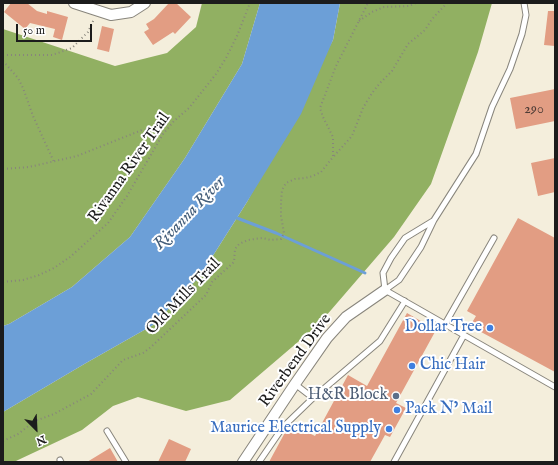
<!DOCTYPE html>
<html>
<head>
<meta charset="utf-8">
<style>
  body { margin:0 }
  #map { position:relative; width:558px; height:465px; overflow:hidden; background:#f4eedc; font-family:"IM FELL English",serif }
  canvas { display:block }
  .frame { position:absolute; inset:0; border:4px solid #1c1c1c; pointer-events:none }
  .north { position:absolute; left:16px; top:409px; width:40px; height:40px; -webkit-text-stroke:3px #fff; paint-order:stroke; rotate:156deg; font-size:11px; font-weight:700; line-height:16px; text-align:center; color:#1c1c1c }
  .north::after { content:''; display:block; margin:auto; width:14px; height:18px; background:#1c1c1c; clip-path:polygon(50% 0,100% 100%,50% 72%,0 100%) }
  .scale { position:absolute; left:16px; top:24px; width:76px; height:18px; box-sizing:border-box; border:2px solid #1c1c1c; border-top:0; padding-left:5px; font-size:12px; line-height:14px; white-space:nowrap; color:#1c1c1c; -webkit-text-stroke:3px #fff; paint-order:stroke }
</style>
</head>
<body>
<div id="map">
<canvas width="558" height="465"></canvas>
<div class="frame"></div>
<div class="north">N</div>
<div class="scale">50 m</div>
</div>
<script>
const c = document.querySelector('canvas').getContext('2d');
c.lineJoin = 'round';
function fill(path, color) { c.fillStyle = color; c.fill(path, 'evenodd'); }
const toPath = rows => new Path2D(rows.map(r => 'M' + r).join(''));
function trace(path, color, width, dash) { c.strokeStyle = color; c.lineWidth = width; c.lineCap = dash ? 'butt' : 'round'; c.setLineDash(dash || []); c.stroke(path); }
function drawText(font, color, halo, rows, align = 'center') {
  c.font = font + ' "IM FELL English",serif'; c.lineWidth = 4; c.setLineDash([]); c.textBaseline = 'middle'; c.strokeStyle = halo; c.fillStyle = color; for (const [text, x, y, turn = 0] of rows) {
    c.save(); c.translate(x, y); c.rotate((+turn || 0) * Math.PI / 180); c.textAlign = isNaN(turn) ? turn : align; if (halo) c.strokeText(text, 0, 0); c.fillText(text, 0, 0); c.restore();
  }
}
const forest = toPath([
  [202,3,260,3,242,64,185,158,130,237,72,287,9,324,3,326,3,29,115,66,167,53,196,27],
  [340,3,492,3,478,52,431,184,394,237,319,324,230,400,186,411,138,397,113,406,82,430,18,460,14,462,3,462,3,412,86,363,153,325,200,276,247,202,333,40]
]);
const water = toPath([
  [260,3,340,3,333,40,301,114,247,202,200,276,153,325,86,363,3,412,3,326,9,324,72,287,130,237,185,158,242,64]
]);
const stream = toPath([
  [237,218,276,233,365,273]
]);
const building = toPath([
  [11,3,27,3,37,11,47,14,47,11,68,17,62,40,53,37,55,29,30,23,25,29,4,12],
  [169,3,176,3,191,17,175,34,173,32,153,45,144,32,149,29,146,24,154,19],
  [548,11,555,11,555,46,544,45],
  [102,26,114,29,109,52,97,49],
  [555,89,555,121,516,129,510,98],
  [555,158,555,192,538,196,531,163],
  [518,218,555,238,555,372,470,326,476,316,467,311],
  [407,313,436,330,396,403,406,408,390,437,385,435,370,462,269,462,288,427,297,432,299,428,315,436,348,375,367,386],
  [169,439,191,449,185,462,158,462],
  [110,448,118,462,87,462]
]);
const path = toPath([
  [359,21,372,12,384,7,409,6,416,3],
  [3,55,52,55,72,48,88,32,94,19],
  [3,61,18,78,23,88,33,116,54,162],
  [334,156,352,136,363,108,372,93,380,83,392,71,408,44,425,30,432,19,447,3],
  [3,169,29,167,77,156,142,130,156,131,163,134],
  [3,282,23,280,39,275,54,268,70,257,108,223,127,196,163,134,174,121,189,108,216,74,226,58,237,36,250,3],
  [3,441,18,434,35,421,54,414,91,394,123,360,143,353,151,347,206,295,212,282,234,262,235,249,239,244,248,240,262,238,271,240,281,239,284,233,281,216,281,202,282,190,286,183,295,179,305,178,313,176,321,172,333,157,333,137,323,117,320,108,336,66,368,3]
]);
const service = toPath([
  [385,290,399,280,421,247,434,220,476,154,492,107,510,69,522,34,526,15,524,3],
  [385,290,555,387],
  [385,290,383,273,391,258,405,238,433,221],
  [445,324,494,238],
  [295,384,313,398],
  [107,431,126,462],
  [60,460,61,462],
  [259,462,283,427,313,398,380,341,405,301],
  [394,462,464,335]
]);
const minor = toPath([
  [74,3,111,15,131,12,145,3],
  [243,462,295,384,327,338,346,317,385,290]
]);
const markers = [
  [490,328,4,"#3f7fe0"],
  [412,366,4,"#3f7fe0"],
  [396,396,4,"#5c6f8a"],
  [397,410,4,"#3f7fe0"],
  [389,429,4,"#3f7fe0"]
];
const numberNames = [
  ["290",534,110]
];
const streetNames = [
  ["Rivanna River Trail",130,168,-55],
  ["Old Mills Trail",184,297,-46],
  ["Riverbend Drive",296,361,-54]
];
const shopNames = [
  ["Dollar Tree",482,328],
  ["Chic Hair",420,366,"left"],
  ["Pack N’ Mail",405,410,"left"],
  ["Maurice Electrical Supply",381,429]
];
const serviceNames = [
  ["H&R Block",388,396]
];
const waterNames = [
  ["Rivanna River",190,214,-46]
];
fill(forest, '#91b062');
fill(water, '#6c9fd7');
trace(stream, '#6c9fd7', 3);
fill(building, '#e29d83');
trace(service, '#88857c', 7);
trace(minor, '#88857c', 12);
trace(path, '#88857c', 2, [1, 3]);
trace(service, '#fff', 5);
trace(minor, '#fff', 10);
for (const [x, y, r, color] of markers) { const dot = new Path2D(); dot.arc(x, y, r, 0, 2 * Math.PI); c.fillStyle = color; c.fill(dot); trace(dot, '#fff', 1.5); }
drawText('14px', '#4e3c36', null, numberNames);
drawText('16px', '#1c1c1c', '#fff', streetNames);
drawText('16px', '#366cbe', '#fff', shopNames, 'right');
drawText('16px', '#4e5e75', '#fff', serviceNames, 'right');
drawText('italic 17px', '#445e7a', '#fff', waterNames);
</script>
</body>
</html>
